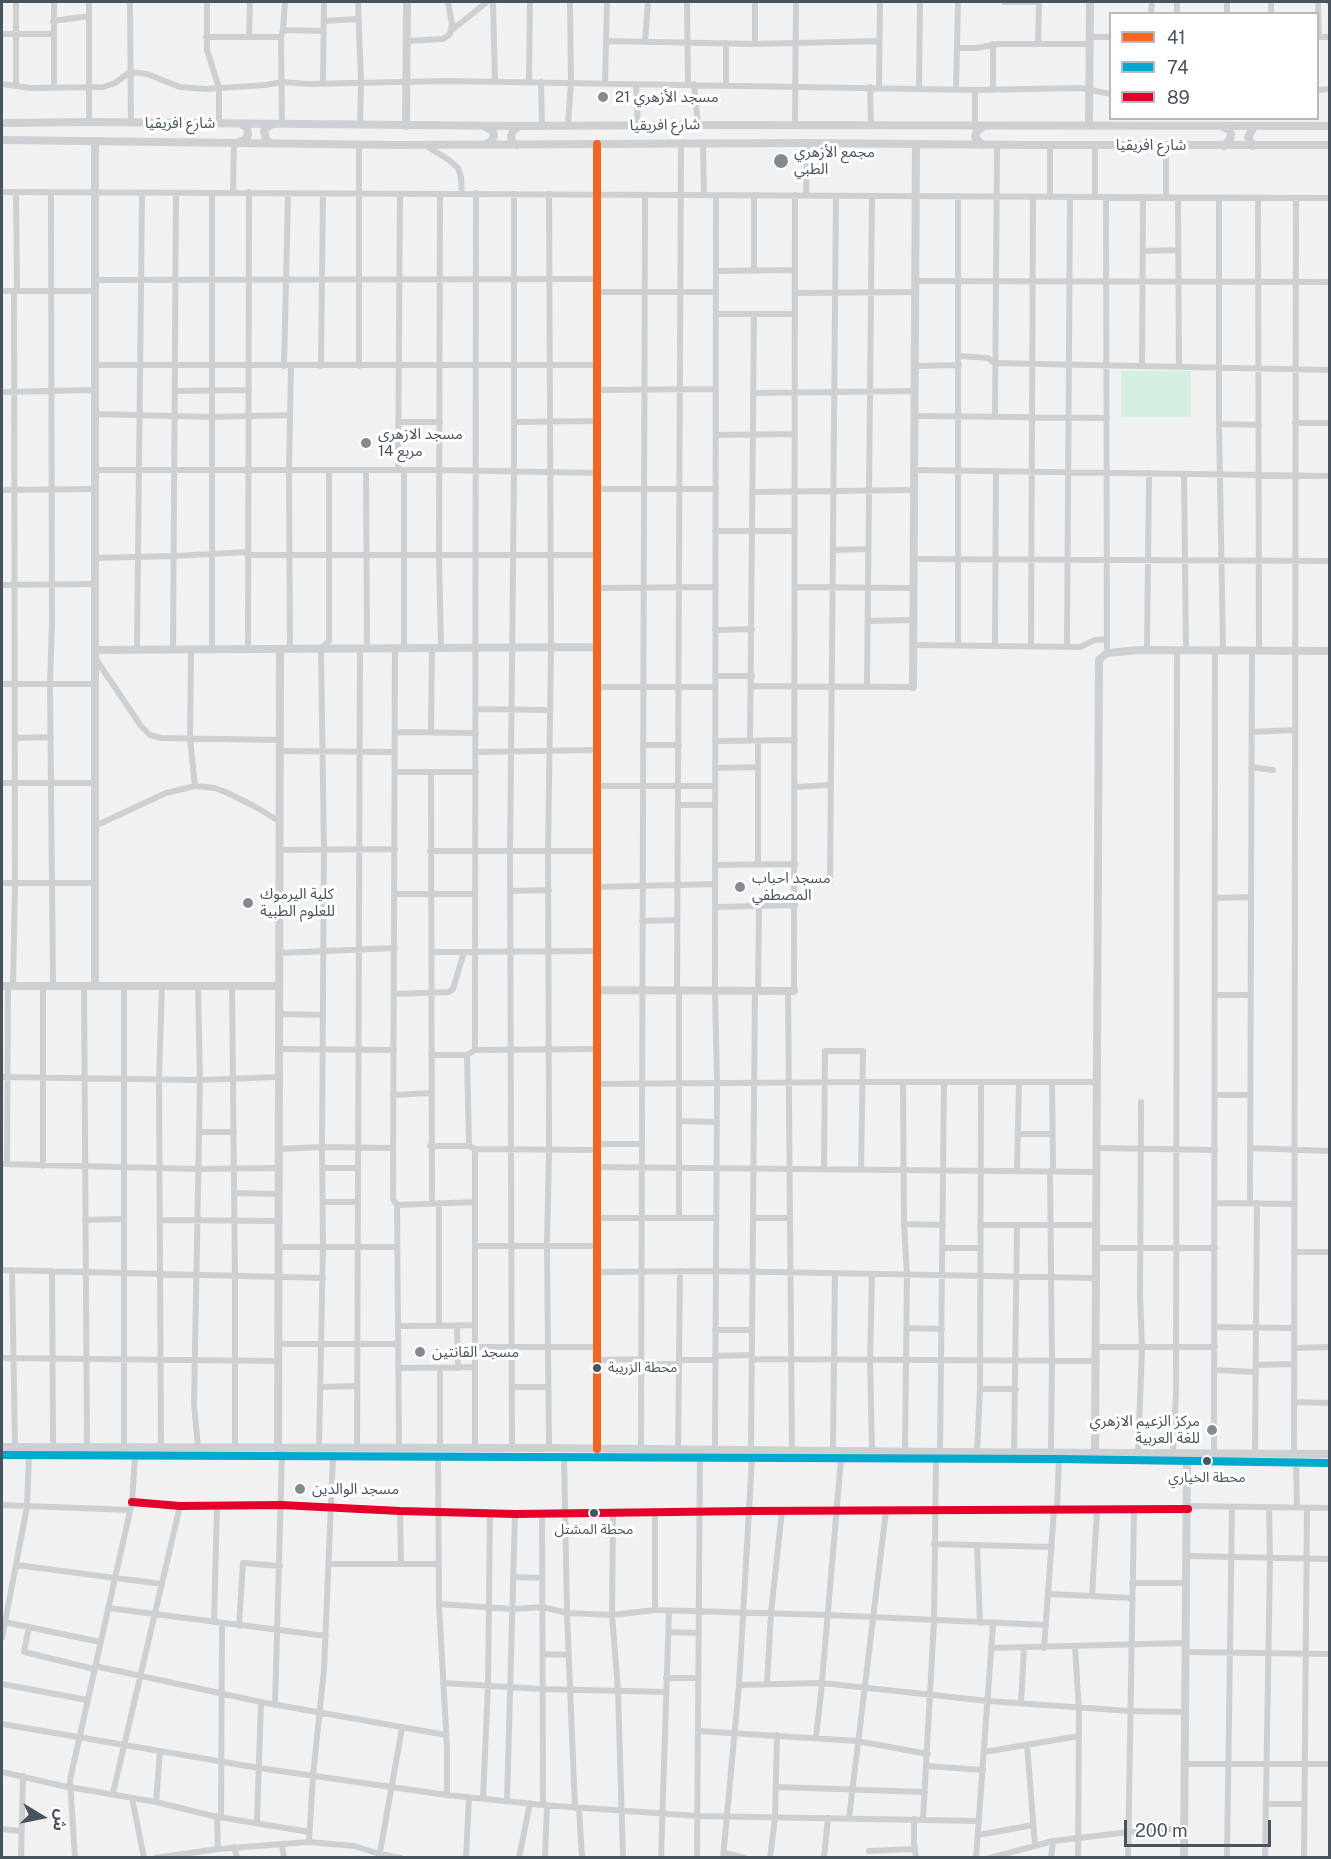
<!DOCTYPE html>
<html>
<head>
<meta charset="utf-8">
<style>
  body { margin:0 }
  #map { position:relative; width:1331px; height:1859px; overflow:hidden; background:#f2f1f1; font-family:"Public Sans","Noto Sans Arabic",sans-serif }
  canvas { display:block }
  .frame { position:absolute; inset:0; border:3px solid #48535e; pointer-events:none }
  .legend { position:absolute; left:1109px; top:12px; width:210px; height:108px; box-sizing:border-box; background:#fff; border:2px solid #b6babf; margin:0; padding:8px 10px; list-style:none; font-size:18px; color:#48535e }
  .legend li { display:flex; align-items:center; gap:12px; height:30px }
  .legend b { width:30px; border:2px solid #b6babf }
  .north { position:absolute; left:12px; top:1787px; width:60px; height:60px; -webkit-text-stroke:4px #fff; paint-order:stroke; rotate:100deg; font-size:16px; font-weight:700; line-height:24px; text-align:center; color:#48535e }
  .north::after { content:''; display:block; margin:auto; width:21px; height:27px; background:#48535e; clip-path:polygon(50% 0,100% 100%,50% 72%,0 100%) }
  .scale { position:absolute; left:1124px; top:1820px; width:147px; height:27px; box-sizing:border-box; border:3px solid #48535e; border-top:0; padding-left:8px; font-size:18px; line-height:21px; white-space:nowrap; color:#48535e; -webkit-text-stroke:4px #fff; paint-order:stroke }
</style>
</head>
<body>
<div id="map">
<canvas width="1331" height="1859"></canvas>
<div class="frame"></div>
<ul class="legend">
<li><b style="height:8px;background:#f26522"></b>41</li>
<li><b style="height:8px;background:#00a9ce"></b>74</li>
<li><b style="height:8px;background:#e4002b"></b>89</li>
</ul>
<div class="north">ش</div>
<div class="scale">200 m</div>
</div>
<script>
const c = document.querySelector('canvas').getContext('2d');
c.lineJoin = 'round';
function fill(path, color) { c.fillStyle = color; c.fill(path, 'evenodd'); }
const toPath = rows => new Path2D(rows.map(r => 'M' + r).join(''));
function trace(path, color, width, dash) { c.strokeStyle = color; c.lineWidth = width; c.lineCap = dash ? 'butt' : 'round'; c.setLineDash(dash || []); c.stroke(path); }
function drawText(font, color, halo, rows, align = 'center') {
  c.font = font + ' "Public Sans","Noto Sans Arabic",sans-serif'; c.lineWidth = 6; c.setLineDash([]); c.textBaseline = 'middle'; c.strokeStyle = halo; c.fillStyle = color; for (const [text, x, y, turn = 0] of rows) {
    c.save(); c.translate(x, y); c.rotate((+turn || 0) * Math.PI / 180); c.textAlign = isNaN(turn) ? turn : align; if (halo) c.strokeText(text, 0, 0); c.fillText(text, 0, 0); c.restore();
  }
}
const green = toPath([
  [1121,371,1191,371,1191,417,1121,417]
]);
const minor = toPath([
  [54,2,54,88],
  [89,2,89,122],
  [130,2,131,123],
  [207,2,207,50,219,88,219,123],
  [358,2,361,82,360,125],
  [493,2,495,82],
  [687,2,688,84],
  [1004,2,1039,2],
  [1318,2,1319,37,1330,37],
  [1329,2,1330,2],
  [1151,14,1152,2],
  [1177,14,1177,2],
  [1227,14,1227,2],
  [1271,14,1271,2],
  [53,21,89,16],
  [324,21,357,19],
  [283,30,285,2],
  [452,30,487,2],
  [2,34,53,34],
  [206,37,281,37,283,30,323,31],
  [249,37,250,2],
  [281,37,282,124],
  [1090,37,1110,37],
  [407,41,443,39,450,34,452,24,448,2],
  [607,41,755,44,879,41],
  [645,42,648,2],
  [755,44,755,2],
  [1038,44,1039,2],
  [957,48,976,48,998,44,1090,44],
  [529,82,530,2],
  [541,82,542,126],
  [323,83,324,2],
  [605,83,607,2],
  [2,84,30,88,103,87,115,83,130,72,147,74,180,87,206,89,266,85,282,82,308,84,446,81,975,90,1081,88,1110,94],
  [636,84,638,126],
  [694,84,698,125],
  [726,85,726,43],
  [16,86,16,2],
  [870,87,871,126],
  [879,87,880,2],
  [919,88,920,2],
  [956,89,958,2],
  [993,90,993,44],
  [1318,90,1330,89],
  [568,125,571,82,570,2],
  [795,126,796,2],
  [975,126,975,90],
  [425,145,449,160,458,168,461,177,462,194],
  [703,145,704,195],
  [1050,145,1050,197],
  [1166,145,1166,197],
  [2,192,1330,198],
  [16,193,17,291],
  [51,193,52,622,50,684,53,986],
  [233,193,234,143],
  [440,194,439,555,441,648],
  [754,195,754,271],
  [806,195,807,143],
  [1095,197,1095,145],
  [1106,197,1107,653],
  [1178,198,1179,367],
  [1219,198,1219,424,1223,650],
  [1258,198,1259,650],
  [1143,251,1178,250],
  [716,271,795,270],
  [95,280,597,279],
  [915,281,1330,282],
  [2,291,95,291],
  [597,292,716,292],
  [795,293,915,292],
  [716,314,795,314],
  [960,356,988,358,994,363,1330,370],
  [95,365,597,365],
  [284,366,288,194],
  [321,366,323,194],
  [359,366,359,145],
  [915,366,959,365],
  [1142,366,1143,197],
  [597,390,716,389],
  [175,391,249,390],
  [2,392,95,390],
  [753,393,914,391],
  [95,414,212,417,290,415],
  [914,416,1107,418],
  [995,417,997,145],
  [399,422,440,422],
  [514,422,597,421],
  [1295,423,1330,423],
  [1219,424,1259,425],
  [716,435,795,434],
  [95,470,440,470,597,473],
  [398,470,400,194],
  [914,470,1330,476],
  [366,471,367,648],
  [1184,474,1186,650],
  [597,489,716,489],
  [2,490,95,489],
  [753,492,914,490],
  [715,531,795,531],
  [833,550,868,549],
  [247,555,597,555],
  [95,558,174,556,247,552],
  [913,559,1330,561],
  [2,585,95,584],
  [795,587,913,588],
  [597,588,715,587],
  [868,621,913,620],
  [715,630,752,629],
  [913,645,1080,647,1095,640,1107,639],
  [958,645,958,196],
  [995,646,996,471],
  [1031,647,1033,197],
  [1067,647,1070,197],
  [290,648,289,471,291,366],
  [395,648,393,1199,397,1205,399,1449],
  [404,648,404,470],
  [137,649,142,194],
  [173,649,176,194],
  [191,649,190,738,195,786],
  [212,649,212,193],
  [248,649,249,192],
  [1147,650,1149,473],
  [95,658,141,726,150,735,161,738,280,740],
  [715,676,752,676],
  [2,684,95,684],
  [752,686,913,687],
  [597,687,715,687],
  [867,687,872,196],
  [476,709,550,710],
  [395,732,476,733],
  [431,732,432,648],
  [1252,732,1294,730],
  [15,738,51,737],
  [715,741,795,740],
  [750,741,754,314],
  [758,741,758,864],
  [643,745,679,745],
  [280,751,395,752],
  [476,752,597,750],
  [1251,767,1273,770],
  [715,768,758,767],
  [395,772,476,772],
  [431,772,432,1204],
  [2,783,95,783],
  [597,786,715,786],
  [795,787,831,785],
  [678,805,715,805],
  [95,826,166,793,195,786,215,788,228,793,254,806,279,821],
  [279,850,395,849],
  [430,851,597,851],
  [715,865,795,864],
  [2,883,95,883],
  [795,883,830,882,836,196],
  [597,887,715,884],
  [511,891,549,890],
  [395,894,475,894],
  [1215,898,1251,897],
  [715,907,795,905],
  [642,921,677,920],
  [432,952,597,951],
  [279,953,395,948],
  [13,986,15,883,14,291],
  [43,986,43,1166],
  [84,986,87,1447],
  [124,986,124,1447],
  [198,986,200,1080,194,1404,198,1448],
  [232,986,235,1277,235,1448],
  [677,990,681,145],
  [758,990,759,906],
  [788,991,792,1450],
  [794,991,795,195],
  [395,994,449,992,453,989,464,952],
  [1215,995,1250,995],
  [279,1014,323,1015],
  [279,1049,394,1050],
  [475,1050,597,1049],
  [431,1055,467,1055],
  [2,1077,200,1080,278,1077],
  [903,1082,904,1224,907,1275,905,1451],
  [1052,1082,1053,1171],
  [597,1084,863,1082,1097,1082],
  [393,1095,431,1093],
  [1215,1095,1250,1095],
  [679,1121,717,1122],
  [199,1132,234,1132],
  [1018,1134,1052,1134],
  [597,1144,641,1144],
  [430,1146,469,1146],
  [1097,1148,1215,1150],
  [1250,1148,1330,1151],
  [278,1149,322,1147,393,1148],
  [475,1149,597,1150],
  [2,1164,198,1169,278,1168],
  [7,1164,8,986],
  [597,1167,1097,1172],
  [322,1168,358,1168],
  [824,1169,825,1051,863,1051,861,1169],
  [1017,1171,1019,1082],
  [1050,1171,1052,1361,1051,1453],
  [234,1193,278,1194],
  [323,1202,357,1202],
  [1215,1203,1294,1204],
  [1250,1203,1252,650],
  [397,1205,475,1202],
  [597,1218,716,1218],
  [679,1218,679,990],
  [753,1218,789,1218],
  [85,1220,124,1219],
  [160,1220,278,1221],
  [904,1224,943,1225],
  [980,1225,1097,1225],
  [475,1246,597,1246],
  [278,1247,397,1247],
  [943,1248,980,1248],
  [1097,1248,1215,1248],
  [1294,1252,1330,1252],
  [2,1270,323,1278],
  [12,1270,15,1447],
  [52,1271,53,1447],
  [597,1272,716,1271,1096,1278],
  [457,1325,458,1368],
  [398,1326,475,1325],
  [439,1326,439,1203],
  [1215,1327,1294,1328],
  [907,1328,942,1329],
  [715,1330,752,1330],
  [277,1344,398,1344],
  [475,1347,597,1347],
  [1097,1347,1215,1347],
  [1294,1348,1330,1347],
  [715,1356,752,1355],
  [2,1358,277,1361],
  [752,1359,1097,1361],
  [597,1360,641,1359],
  [679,1360,715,1360],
  [641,1364,679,1364],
  [1256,1365,1294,1364],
  [398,1368,475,1367],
  [440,1368,440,1448],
  [1214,1370,1256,1372],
  [321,1387,356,1386],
  [512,1387,548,1387],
  [980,1389,1016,1389],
  [1294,1402,1330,1403],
  [161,1448,159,1079,162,986],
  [357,1448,360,648],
  [512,1448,510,852,514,473,514,194],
  [549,1448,547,1246,549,1150,548,851,551,647,549,194],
  [319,1449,323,1246,322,1147,324,851,321,648,329,641,329,470],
  [475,1449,475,1149,469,1146,467,1055,475,1050,476,193],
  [641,1449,645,195],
  [678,1450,680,1271],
  [715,1450,717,1083,715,990,716,195],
  [751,1450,755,990],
  [833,1451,835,1274],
  [872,1451,870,1360,872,1274],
  [940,1452,944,1082],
  [977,1453,980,1389,981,1082],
  [1014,1453,1017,1225],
  [1138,1453,1142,1348,1140,1296,1141,1102],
  [1173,1453,1176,1394,1177,650],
  [1214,1453,1215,650],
  [1255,1454,1257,1203],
  [1294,1454,1296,198],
  [438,1456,439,1604,447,1748,447,1795],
  [564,1456,567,1613,575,1808],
  [1296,1462,1297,1508],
  [132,1502,180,1506,281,1505,400,1511,515,1514,750,1511,1188,1509],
  [2,1505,130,1510],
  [1188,1506,1330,1508],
  [1057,1510,1059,1459],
  [400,1511,401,1564],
  [613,1512,612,1615,618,1690,623,1858],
  [542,1513,543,1805],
  [934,1544,1052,1547],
  [977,1545,980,1623],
  [1188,1556,1330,1559],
  [329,1564,438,1564],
  [16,1565,162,1584],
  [515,1577,542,1578],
  [1132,1583,1186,1583],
  [1049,1594,1132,1598],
  [1092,1596,1097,1510],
  [439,1604,514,1609,543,1607,567,1613,612,1615,655,1610,828,1615,1046,1625],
  [108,1608,326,1636],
  [655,1610,655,1512],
  [5,1622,100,1642],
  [214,1622,217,1506],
  [239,1626,243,1563,280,1566],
  [29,1627,24,1652,94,1669],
  [669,1632,699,1633],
  [2,1638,27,1507,29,1455],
  [1075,1646,1079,1712,1078,1858],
  [991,1648,1185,1643],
  [1044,1648,1054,1510],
  [1185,1652,1330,1654],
  [543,1654,569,1655],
  [95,1666,261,1702,446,1735],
  [666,1678,698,1678],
  [443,1683,542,1689,666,1692],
  [2,1684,87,1700],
  [767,1684,771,1613,782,1511],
  [739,1685,822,1683,988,1701,1130,1711,1184,1712],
  [1021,1703,1024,1649],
  [275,1705,282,1453],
  [2,1724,259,1768,447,1795,543,1805,698,1816,979,1821],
  [698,1731,857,1741,928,1754],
  [816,1737,821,1693,841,1459],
  [1027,1745,1035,1845],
  [984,1752,1079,1736],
  [1185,1764,1330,1764],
  [927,1766,983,1770],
  [2,1772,63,1786,156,1802,213,1816,309,1832],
  [777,1787,925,1792],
  [113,1793,180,1506],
  [132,1798,144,1858],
  [483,1799,488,1685,490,1513],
  [507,1801,515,1514],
  [156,1802,160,1751],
  [1267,1804,1304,1804],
  [579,1808,582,1858],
  [217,1816,218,1849],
  [221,1817,222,1624],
  [849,1818,886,1511],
  [914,1819,914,1843,916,1858],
  [923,1819,934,1621,936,1460],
  [257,1822,261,1702],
  [2,1829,21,1831],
  [978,1835,1033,1825],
  [309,1842,313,1776,324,1669,333,1456],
  [282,1844,284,1858],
  [234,1847,237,1858],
  [869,1851,914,1849],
  [724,1853,745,1858],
  [21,1858,23,1776],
  [75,1858,70,1780,132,1502,135,1456],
  [155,1858,218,1849,309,1842,354,1846,380,1854,401,1858],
  [379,1858,402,1728],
  [466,1858,469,1797],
  [519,1858,530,1803],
  [545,1858,547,1805],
  [661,1858,669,1611],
  [697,1858,700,1453],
  [723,1858,739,1685,752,1458],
  [770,1858,775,1818,777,1735],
  [824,1858,828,1818],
  [976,1858,993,1624],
  [990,1858,1053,1841,1129,1832,1185,1828],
  [1051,1858,1053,1841],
  [1128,1858,1134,1510],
  [1227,1858,1232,1507],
  [1265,1858,1270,1558,1269,1507],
  [1304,1858,1307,1508]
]);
const tertiary = toPath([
  [2,123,89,122,519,126,698,125,1330,126],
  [406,126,407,2],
  [1089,126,1090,2],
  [485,127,493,131,494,136,491,142,485,144],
  [1223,127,1229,130,1231,134,1230,139,1224,146],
  [2,140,397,145,807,143,1026,145,1330,145],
  [238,142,244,140,248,135,247,128,241,124],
  [270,143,266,139,264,131,268,126,274,124],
  [517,145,512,141,511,136,513,131,519,126],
  [982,145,975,137,977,131,984,126],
  [1253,146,1248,137,1254,127],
  [95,650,597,647],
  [913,687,916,145],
  [2,986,279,986],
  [95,986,95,141],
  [597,990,794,991],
  [2,1447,549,1448,940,1452,1330,1454],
  [597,1449,597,144],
  [278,1451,280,649],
  [1095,1453,1099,660,1107,653,1140,650,1330,651],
  [2,1455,1059,1459,1330,1463],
  [1184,1858,1187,1457]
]);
const bus1 = toPath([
  [597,1449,597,144]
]);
const bus2 = toPath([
  [2,1455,1059,1459,1330,1463]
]);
const bus3 = toPath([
  [132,1502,180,1506,281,1505,400,1511,515,1514,750,1511,1188,1509]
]);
const markers = [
  [603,97,6,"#848a91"],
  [781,161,8,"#848a91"],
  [366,443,6,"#848a91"],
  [740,887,6,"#848a91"],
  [248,903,6,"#848a91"],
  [420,1352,6,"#848a91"],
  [597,1368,5,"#48535e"],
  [1212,1430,6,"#848a91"],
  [1207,1461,5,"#48535e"],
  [300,1489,6,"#848a91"],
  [594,1513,5,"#48535e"]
];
const busNames = [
  ["محطة الزريبة",608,1368,"left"],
  ["محطة الخياري",1207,1478],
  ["محطة المشتل",594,1530]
];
const poiNames = [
  ["مسجد الأزهري 21",615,97],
  ["مجمع الأزهري",794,152],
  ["الطبي",794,169],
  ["مسجد الازهري",378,434],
  ["مربع 14",378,451],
  ["مسجد احباب",752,878],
  ["المصطفي",752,895],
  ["كلية اليرموك",260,894],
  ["للعلوم الطبية",260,911],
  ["مسجد القانتين",432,1352],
  ["مركز الزعيم الازهري",1200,1421,"right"],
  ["للغة العربية",1200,1438,"right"],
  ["مسجد الوالدين",312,1489]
];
const streetNames = [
  ["شارع افريقيا",180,123],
  ["شارع افريقيا",665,125,-1],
  ["شارع افريقيا",1151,145]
];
fill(green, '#d5f0e0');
trace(minor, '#cdd0d2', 6);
trace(tertiary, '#cdd0d2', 8);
trace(bus1, '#f26522', 8);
trace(bus2, '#00a9ce', 8);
trace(bus3, '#e4002b', 8);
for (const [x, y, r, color] of markers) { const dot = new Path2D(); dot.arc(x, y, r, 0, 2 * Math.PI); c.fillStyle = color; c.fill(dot); trace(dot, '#fff', 2); }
drawText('14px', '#48535e', '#fff', busNames);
drawText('15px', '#48535e', '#fff', poiNames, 'left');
drawText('15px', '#48535e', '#fff', streetNames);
</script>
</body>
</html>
